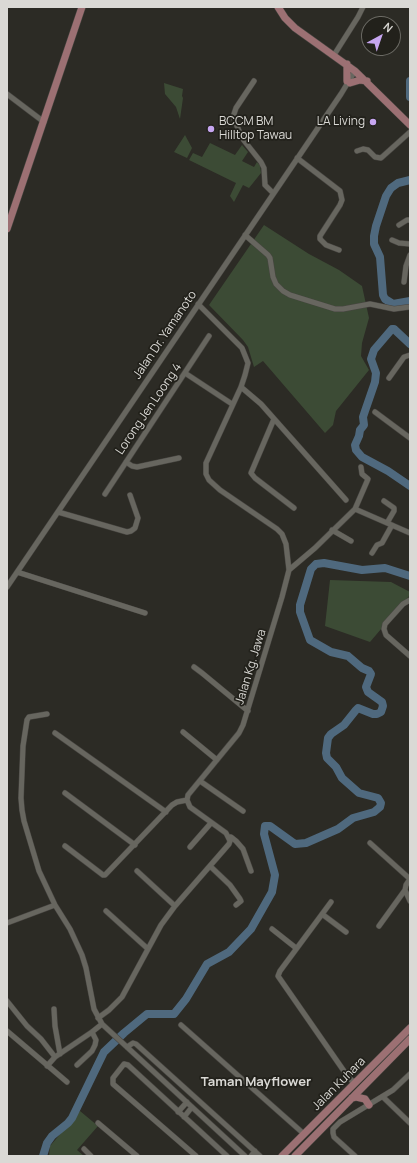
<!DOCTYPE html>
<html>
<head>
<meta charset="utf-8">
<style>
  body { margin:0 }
  #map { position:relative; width:417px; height:1163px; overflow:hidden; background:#2c2b25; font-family:Manrope,sans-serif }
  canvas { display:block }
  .frame { position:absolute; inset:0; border:8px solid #dad9d5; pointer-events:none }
  .north { position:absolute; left:361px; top:16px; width:40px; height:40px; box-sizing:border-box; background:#22211b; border:1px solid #6c6b65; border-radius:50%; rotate:40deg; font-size:11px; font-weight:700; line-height:16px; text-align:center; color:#dad9d5 }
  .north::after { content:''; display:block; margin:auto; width:14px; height:18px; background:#c6a6f0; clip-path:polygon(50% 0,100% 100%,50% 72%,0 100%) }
</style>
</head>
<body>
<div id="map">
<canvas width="417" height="1163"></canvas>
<div class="frame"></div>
<div class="north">N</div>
</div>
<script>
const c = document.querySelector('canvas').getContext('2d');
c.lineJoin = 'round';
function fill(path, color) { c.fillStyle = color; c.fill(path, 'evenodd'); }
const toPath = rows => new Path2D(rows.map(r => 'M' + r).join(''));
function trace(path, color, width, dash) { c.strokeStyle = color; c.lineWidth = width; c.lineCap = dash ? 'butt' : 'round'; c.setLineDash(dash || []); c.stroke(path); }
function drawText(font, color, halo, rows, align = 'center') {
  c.font = font + ' Manrope,sans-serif'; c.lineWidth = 3.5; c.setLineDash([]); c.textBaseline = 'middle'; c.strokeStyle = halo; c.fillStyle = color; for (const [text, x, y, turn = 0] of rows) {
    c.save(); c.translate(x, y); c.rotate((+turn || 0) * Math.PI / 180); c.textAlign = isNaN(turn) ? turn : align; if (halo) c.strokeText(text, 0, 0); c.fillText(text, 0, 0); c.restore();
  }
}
const green = toPath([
  [164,83,183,89,182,96,183,98,180,119,176,107,165,94],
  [185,135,192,148,187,158,174,152],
  [210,143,235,155,242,145,248,152,242,161,254,167,257,162,260,165,261,173,249,188,243,185,234,202,230,196,236,183,189,160,193,153,202,157],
  [264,225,309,254,339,270,362,286,369,318,362,343,361,356,369,370,336,411,333,425,325,433,263,361,254,367,248,347,243,340,209,305],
  [330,580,391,582,410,592,410,595,370,642,325,626],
  [80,1111,98,1126,77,1150,84,1156,49,1156,50,1146]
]);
const river = toPath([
  [410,81,410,97],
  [410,180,398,183,391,188,386,196,376,226,374,236,374,244,380,257,383,295,385,299,393,304,410,301],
  [410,344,394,329,392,329,374,350,371,359,376,373,375,382,365,411,363,417,364,425,360,430,359,436,355,445,356,450,362,457,388,471,410,486],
  [43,1156,47,1143,52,1136,68,1123,72,1118,104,1052,124,1033,147,1014,174,1014,186,999,207,964,229,952,251,929,272,892,275,875,264,834,265,826,270,826,295,844,306,843,338,829,353,818,374,812,380,807,381,803,378,798,359,793,342,778,336,767,327,758,326,753,328,738,331,734,344,725,356,710,358,708,373,714,377,714,381,712,383,706,382,702,368,692,366,687,371,674,369,671,362,668,348,656,331,652,310,640,300,612,300,605,311,569,316,564,324,563,362,570,385,568,410,576]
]);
const minor = toPath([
  [334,55,358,17,363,7],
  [254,81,236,108,234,114,234,119,242,138,261,162,264,168,265,185,273,193],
  [7,94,44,122],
  [357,151,363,149,368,150,375,157,381,158,410,132],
  [297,158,340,191,342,200,340,205,320,236,320,239,326,245,339,250],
  [399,225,407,220,410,220],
  [245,235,268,255,270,258,273,277,276,284,283,291,290,295,335,309,343,309,370,304,394,309,409,307],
  [392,240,399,243,410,244],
  [404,282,406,266,410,255],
  [185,373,232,404],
  [389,378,404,357,410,355],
  [241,387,261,404,346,500],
  [375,412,410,438],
  [274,419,251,473,255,478,294,508],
  [126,462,132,466,137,467,179,458],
  [105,494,209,336],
  [384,501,394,508,394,511,387,523],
  [355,509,410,533],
  [58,512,127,532,131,531,135,528,138,518,130,495],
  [332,530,351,541],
  [372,553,377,545,382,543,392,525],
  [289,570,315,548,355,509,368,479,362,474,361,467],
  [17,572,145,613],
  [7,587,341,94,355,71],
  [410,600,403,604,385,624,384,629,386,635,410,656],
  [194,667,202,673,248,711],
  [47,714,29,717,27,720,23,746,21,798,22,810,24,821,39,871,55,905,70,929,82,955,86,968,94,1009,102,1024,245,1156],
  [183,732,217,760],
  [55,733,166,812],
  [200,781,243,811],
  [65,793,135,845],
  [229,837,231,837,236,841,243,849,251,871],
  [370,843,410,879],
  [65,846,103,875,105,875,172,805,177,802,187,800],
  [190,847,211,823],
  [210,866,230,885,240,899,241,901,236,905],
  [137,871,175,906],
  [410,879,406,885,405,890,410,901],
  [331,902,280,971,278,976,346,1074,352,1081,357,1081],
  [106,911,148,949],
  [322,914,346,932],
  [7,923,55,905],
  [379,926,405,890],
  [272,929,296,948],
  [7,1001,27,1026,41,1039,55,1057],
  [54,1009,55,1026,60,1054],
  [98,1018,109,1010,122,997,161,925,175,906,229,844,230,841,226,833,190,807,187,800,188,795,239,733,243,725,282,597,289,570,286,544,282,534,277,529,220,490,209,480,206,474,206,463,241,387,245,375,248,363,242,348,198,304],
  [181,1025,304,1134],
  [7,1031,67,1082],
  [127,1047,133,1043,136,1044,260,1156],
  [77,1065,92,1051,95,1045,96,1040,92,1032],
  [47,1066,55,1057,92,1032,102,1024],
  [383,1097,410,1123],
  [178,1112,187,1102],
  [184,1117,192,1107],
  [98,1123,137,1156],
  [84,1149,91,1156],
  [196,1156,113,1084,113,1078,124,1064,128,1065,227,1156],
  [251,1156,255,1151],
  [355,1156,334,1137,333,1133,333,1129,340,1122,393,1090,410,1074]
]);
const major = toPath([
  [278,7,285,18,295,28,355,71,410,125],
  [347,64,347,81],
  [350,83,360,80,367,81],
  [7,229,82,7],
  [352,1098,356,1097,365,1099,369,1105],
  [282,1156,410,1028],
  [295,1156,410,1039]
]);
const markers = [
  [373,122,4,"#c6a6f0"],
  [211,129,4,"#c6a6f0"]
];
const poiNames = [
  ["BCCM BM",219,122],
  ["Hilltop Tawau",219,136],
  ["LA Living",365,122,"right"]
];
const streetNames = [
  ["Jalan Dr. Yamanoto",165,335,-56],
  ["Lorong Jen Loong 4",149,409,-56],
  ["Jalan Kg. Jawa",251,667,-73],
  ["Jalan Kuhara",339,1084,-45]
];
const neighbourhoodNames = [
  ["Taman Mayflower",256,1082]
];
fill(green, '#3c4b35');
trace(river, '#4f697e', 8);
trace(minor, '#484642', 6);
trace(major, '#484642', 8);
trace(minor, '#67665f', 5);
trace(major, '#9c7073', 7);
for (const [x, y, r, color] of markers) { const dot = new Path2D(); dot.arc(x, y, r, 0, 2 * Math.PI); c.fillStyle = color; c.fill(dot); trace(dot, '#22211b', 1.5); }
drawText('12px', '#dad9d5', '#22211b', poiNames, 'left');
drawText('12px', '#dad9d5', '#22211b', streetNames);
drawText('bold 13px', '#dad9d5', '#22211b', neighbourhoodNames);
</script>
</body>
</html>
